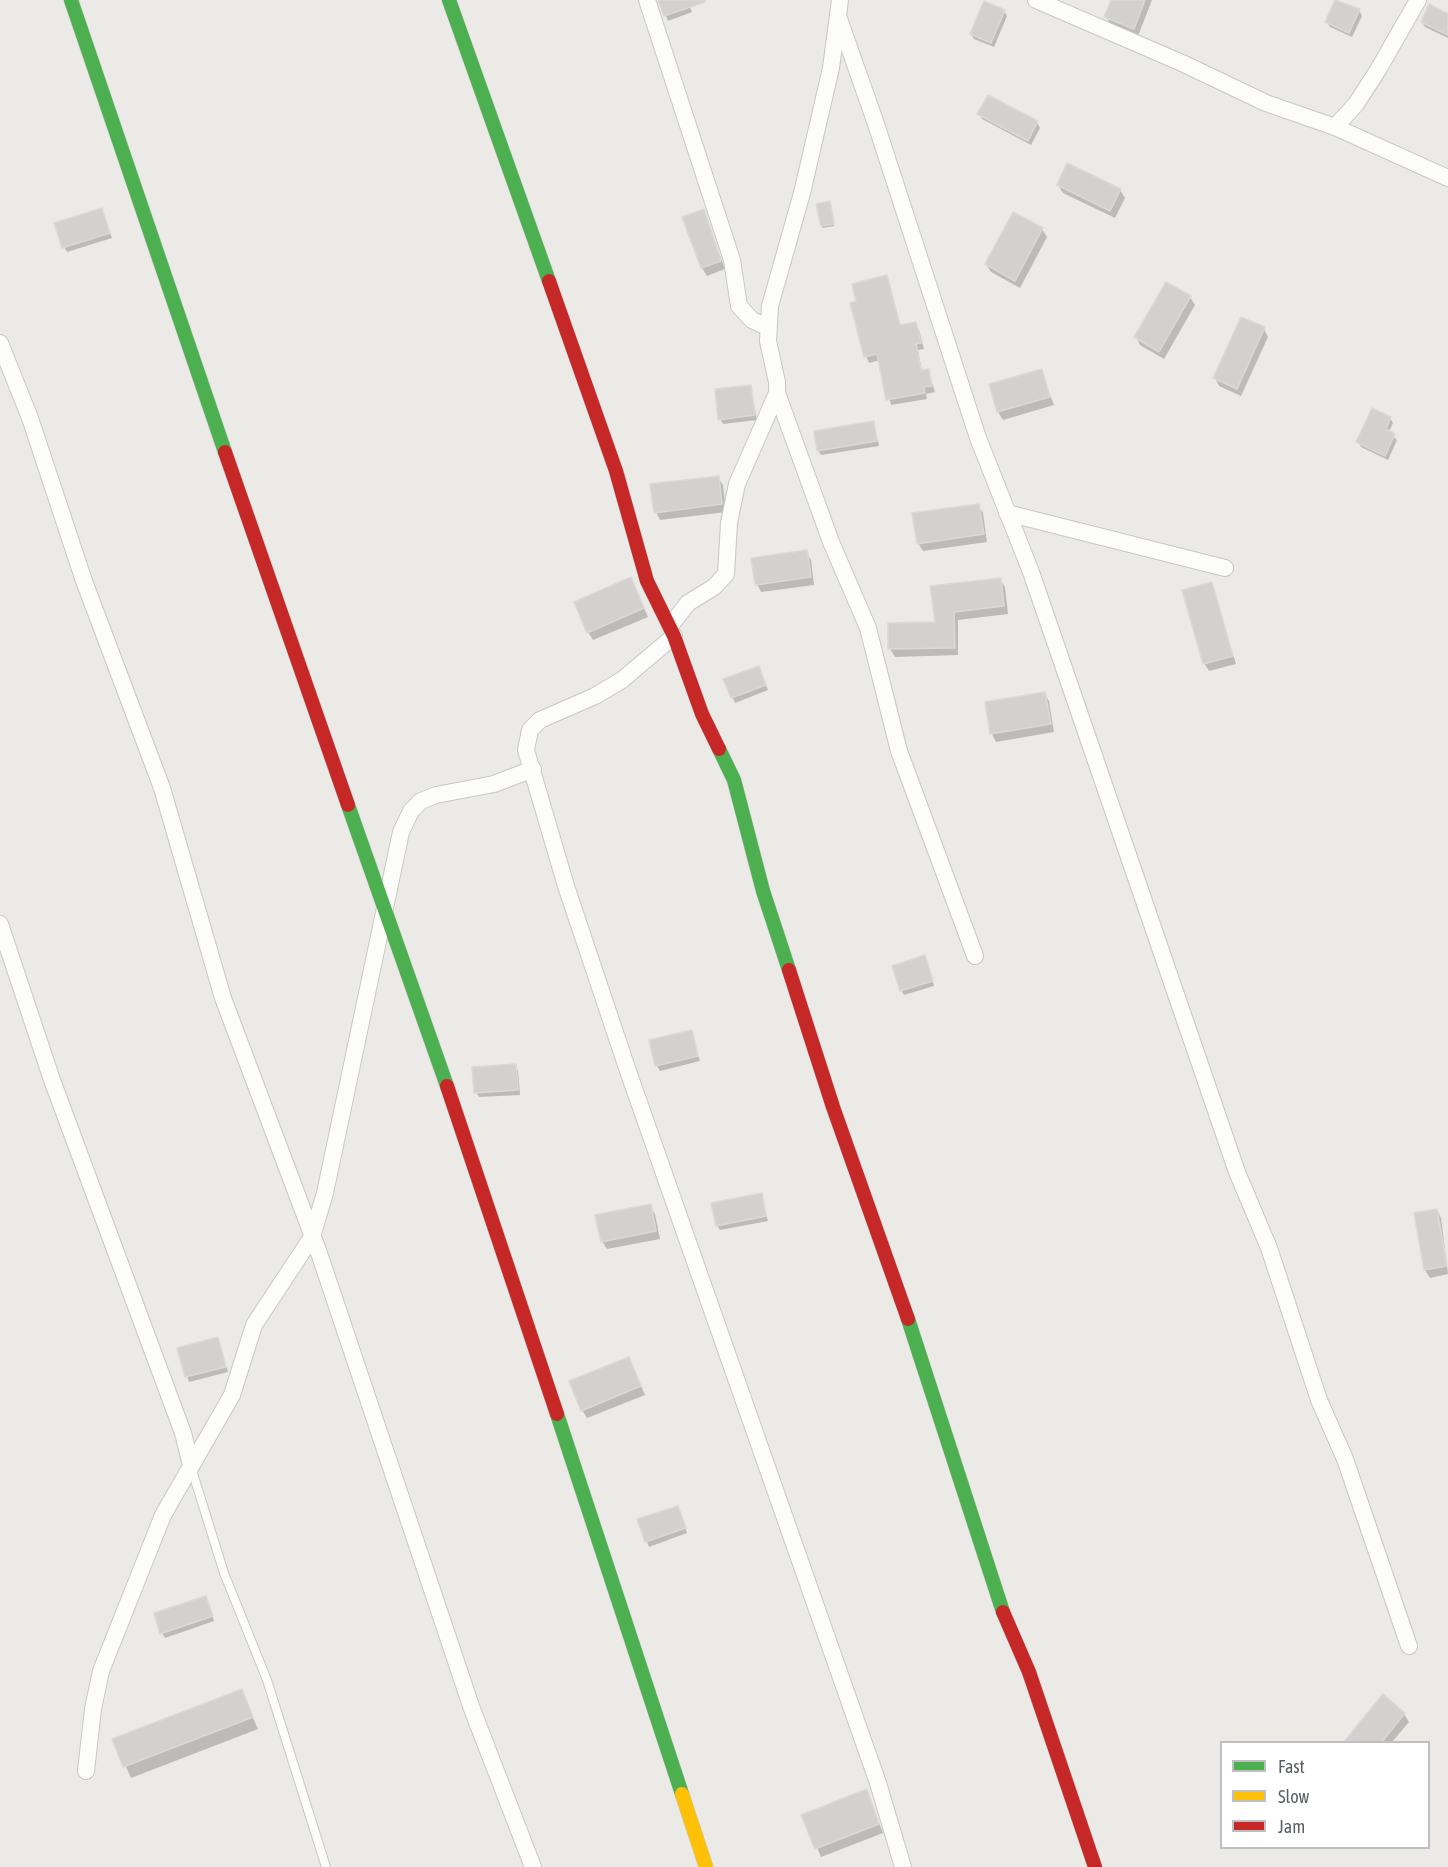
<!DOCTYPE html>
<html>
<head>
<meta charset="utf-8">
<style>
  body { margin:0 }
  #map { position:relative; width:1448px; height:1867px; overflow:hidden; background:#ebeae6; font-family:"Asap Condensed",sans-serif }
  canvas { display:block }
  .legend { position:absolute; left:1220px; top:1741px; width:210px; height:108px; box-sizing:border-box; background:#fff; border:2px solid #bdbfc1; margin:0; padding:8px 10px; list-style:none; font-size:18px; color:#5b5f64 }
  .legend li { display:flex; align-items:center; gap:12px; height:30px }
  .legend b { width:30px; border:2px solid #bdbfc1 }
</style>
</head>
<body>
<div id="map">
<canvas width="1448" height="1867"></canvas>
<ul class="legend">
<li><b style="height:8px;background:#4caf50"></b>Fast</li>
<li><b style="height:8px;background:#ffc107"></b>Slow</li>
<li><b style="height:8px;background:#c62828"></b>Jam</li>
</ul>
</div>
<script>
const c = document.querySelector('canvas').getContext('2d');
c.lineJoin = 'round';
function fill(path, color) { c.fillStyle = color; c.fill(path, 'evenodd'); }
const toPath = rows => new Path2D(rows.map(r => 'M' + r).join(''));
function trace(path, color, width, dash) { c.strokeStyle = color; c.lineWidth = width; c.lineCap = dash ? 'butt' : 'round'; c.setLineDash(dash || []); c.stroke(path); }
const shadow = toPath([
  [660,0,687,0,692,12,668,21],
  [1113,0,1152,0,1138,36,1111,25,1106,17],
  [1336,0,1359,10,1362,16,1352,37,1330,27,1327,22],
  [1004,11,1007,16,994,47,974,39,971,34],
  [1448,13,1448,38,1425,27,1422,22],
  [979,114,1037,123,1040,128,1031,145,982,119],
  [1058,185,1120,190,1125,198,1115,218,1063,193],
  [830,205,834,226,823,228,822,226],
  [102,210,112,238,67,252,64,247],
  [704,211,725,269,707,276,702,268],
  [1042,229,1047,237,1020,288,991,272,986,264],
  [886,277,901,327,915,323,919,330,924,349,918,350,922,371,928,370,935,392,926,394,927,399,891,405,880,360,869,363,866,356,858,302],
  [1166,284,1190,297,1195,305,1164,359,1140,345,1136,337],
  [1264,329,1268,337,1241,396,1219,386,1215,378],
  [1041,371,1054,405,1003,420,998,412],
  [751,386,757,420,723,424,720,419],
  [1390,418,1393,423,1389,432,1397,440,1388,460,1361,447,1358,442],
  [874,423,879,446,821,455,818,450],
  [718,477,723,485,726,512,660,520,656,512],
  [978,505,983,513,987,542,923,551,918,543],
  [806,552,811,560,814,585,761,592,757,584],
  [1000,579,1005,587,1008,614,958,620,958,655,895,657,890,649,936,624],
  [1211,583,1236,664,1209,671,1204,663],
  [635,587,648,617,593,640,588,632],
  [761,673,768,690,735,703,725,680],
  [1044,693,1049,701,1054,732,996,742,992,734,986,703],
  [927,962,934,986,904,995,901,990],
  [691,1032,700,1061,660,1071,657,1066],
  [515,1066,518,1071,520,1095,479,1097,476,1092],
  [761,1195,768,1221,720,1230,717,1225],
  [650,1206,655,1214,660,1239,607,1249,602,1241],
  [1437,1210,1441,1218,1448,1274,1430,1278,1425,1270],
  [218,1339,228,1372,189,1382,179,1349],
  [629,1359,645,1395,587,1418,582,1410],
  [680,1512,687,1533,649,1547,639,1520],
  [208,1602,214,1621,165,1638,162,1633],
  [241,1691,258,1729,131,1778,114,1740],
  [1404,1714,1409,1722,1392,1742,1345,1742],
  [866,1791,883,1833,821,1857,803,1816]
]);
const building = toPath([
  [658,0,705,0,705,2,664,16,658,0],
  [1111,0,1145,0,1134,29,1104,17,1111,0],
  [1335,0,1360,9,1349,33,1325,22,1335,0],
  [984,1,1005,10,991,43,970,34,984,1],
  [1429,4,1448,14,1448,35,1421,22,1429,4],
  [988,95,1038,121,1028,141,977,114,988,95],
  [1067,163,1121,189,1110,211,1057,185,1067,163],
  [830,201,834,224,821,226,816,204,830,201],
  [102,208,110,233,62,248,54,223,102,208],
  [704,209,721,261,701,268,682,217,704,209],
  [1013,212,1043,228,1015,281,985,264,1013,212],
  [887,275,900,325,916,322,921,343,916,344,921,370,929,369,932,386,924,387,925,393,886,400,877,354,864,357,850,303,856,301,852,284,887,275],
  [1166,282,1191,296,1159,352,1134,337,1166,282],
  [1241,317,1265,327,1237,389,1213,378,1241,317],
  [1042,369,1050,397,997,412,989,384,1042,369],
  [751,385,755,415,718,420,715,389,751,385],
  [1372,408,1391,417,1386,429,1395,434,1385,456,1356,442,1372,408],
  [874,421,877,441,817,451,814,431,874,421],
  [719,476,722,504,654,513,650,484,719,476],
  [979,504,984,534,917,544,912,513,979,504],
  [807,550,811,577,755,585,751,558,807,550],
  [631,577,644,608,587,633,574,602,631,577],
  [1001,578,1004,606,954,612,955,648,888,649,888,623,935,622,930,586,1001,578],
  [1212,582,1233,656,1203,664,1182,590,1212,582],
  [759,666,766,685,731,698,723,679,759,666],
  [1045,692,1051,724,990,734,985,702,1045,692],
  [925,955,933,981,900,991,892,966,925,955],
  [692,1030,698,1056,655,1066,649,1040,692,1030],
  [516,1064,518,1090,474,1093,472,1067,516,1064],
  [762,1193,766,1216,716,1226,711,1203,762,1193],
  [651,1204,656,1231,601,1242,595,1215,651,1204],
  [1437,1209,1447,1266,1424,1270,1414,1213,1437,1209],
  [218,1337,226,1367,185,1377,177,1348,218,1337],
  [629,1357,641,1386,581,1411,569,1381,629,1357],
  [678,1506,686,1528,645,1542,637,1519,678,1506],
  [206,1596,213,1616,160,1634,154,1613,206,1596],
  [242,1689,253,1717,123,1767,112,1739,242,1689],
  [1383,1694,1405,1713,1381,1743,1343,1743,1383,1694],
  [867,1789,879,1824,815,1849,801,1815,867,1789]
]);
const lane = toPath([
  [191,1467,224,1573,267,1680,326,1867]
]);
const street = toPath([
  [647,0,732,260,739,306,752,320,767,327],
  [1036,0,1182,63,1266,103,1335,127,1448,178],
  [838,16,875,121,978,438,1031,572,1237,1172,1269,1248,1319,1400,1345,1459,1409,1646],
  [1335,127,1356,104,1378,70,1418,0],
  [0,343,30,418,84,581,162,788,223,998,319,1253,472,1709,533,1867],
  [777,393,831,542,868,628,899,751,975,956],
  [1007,513,1225,568],
  [670,626,688,603,714,587,726,574,729,523,737,484,777,393,777,382,768,341,770,306,802,193,831,68,840,0],
  [674,636,622,680,595,696,540,720,530,730,526,750,566,886,628,1071,878,1783,903,1867],
  [0,924,52,1080,183,1433,191,1465],
  [86,1771,93,1709,101,1671,163,1515,232,1395,254,1325,312,1237,325,1193,401,832,411,811,421,801,436,795,494,784,533,769]
]);
const fast = toPath([
  [71,0,225,452],
  [449,0,549,281],
  [719,749,734,780,763,891,789,970],
  [348,805,447,1086],
  [908,1319,1003,1612],
  [557,1414,682,1794]
]);
const slow = toPath([
  [682,1794,706,1867]
]);
const jam = toPath([
  [549,281,616,471,647,581,674,636,702,714,719,749],
  [225,452,348,805],
  [789,970,833,1107,908,1319],
  [447,1086,557,1414],
  [1003,1612,1029,1672,1095,1867]
]);
fill(shadow, '#0003');
fill(building, '#d2d1cf');
trace(building, '#dad9d5', 1.5);
trace(lane, '#c7c7c6', 10);
trace(street, '#c7c7c6', 18);
trace(fast, '#c7c7c6', 15);
trace(slow, '#c7c7c6', 15);
trace(jam, '#c7c7c6', 15);
trace(lane, '#fcfcfb', 8);
trace(street, '#fcfcfb', 16);
trace(fast, '#4caf50', 14);
trace(slow, '#ffc107', 14);
trace(jam, '#c62828', 14);
</script>
</body>
</html>
